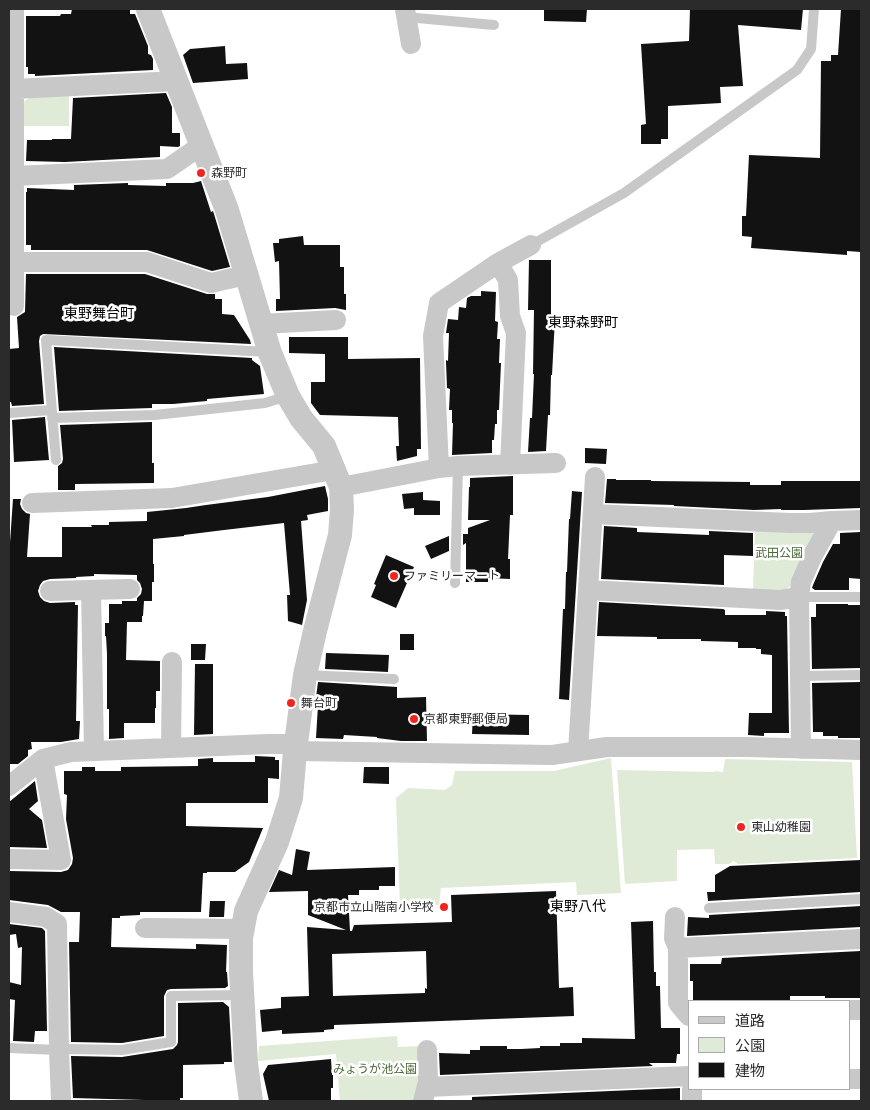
<!DOCTYPE html>
<html>
<head>
<meta charset="utf-8">
<style>
  body { margin:0 }
  #map { position:relative; width:870px; height:1110px; overflow:hidden; background:#fff; font-family:Inter,"Noto Sans JP",sans-serif }
  canvas { display:block }
  .frame { position:absolute; inset:0; border:10px solid #2b2b2b; pointer-events:none }
  .legend { position:absolute; left:688px; top:1000px; width:162px; height:90px; box-sizing:border-box; background:#fff; border:1px solid #aaa; margin:0; padding:6px 9px; list-style:none; font-size:15px; color:#2b2b2b }
  .legend li { display:flex; align-items:center; gap:10px; height:25px }
  .legend b { width:25px; border:1px solid #aaa }
</style>
</head>
<body>
<div id="map">
<canvas width="870" height="1110"></canvas>
<div class="frame"></div>
<ul class="legend">
<li><b style="height:6px;background:#c8c8c8"></b>道路</li>
<li><b style="height:14px;background:#e0ebd7"></b>公園</li>
<li><b style="height:14px;background:#121212"></b>建物</li>
</ul>
</div>
<script>
const c = document.querySelector('canvas').getContext('2d');
c.lineJoin = 'round';
function fill(path, color) { c.fillStyle = color; c.fill(path, 'evenodd'); }
const toPath = rows => new Path2D(rows.map(r => 'M' + r).join(''));
function trace(path, color, width, dash) { c.strokeStyle = color; c.lineWidth = width; c.lineCap = dash ? 'butt' : 'round'; c.setLineDash(dash || []); c.stroke(path); }
function drawText(font, color, halo, rows, align = 'center') {
  c.font = font + ' Inter,"Noto Sans JP",sans-serif'; c.lineWidth = 5; c.setLineDash([]); c.textBaseline = 'middle'; c.strokeStyle = halo; c.fillStyle = color; for (const [text, x, y, turn = 0] of rows) {
    c.save(); c.translate(x, y); c.rotate((+turn || 0) * Math.PI / 180); c.textAlign = isNaN(turn) ? turn : align; if (halo) c.strokeText(text, 0, 0); c.fillText(text, 0, 0); c.restore();
  }
}
const green = toPath([
  [69,95,69,126,22,126,22,103,32,96],
  [755,527,813,530,817,539,793,583,784,592,753,590],
  [611,758,621,893,577,895,576,882,441,888,439,905,400,907,396,798,408,788,445,790,452,785,455,771,554,771],
  [725,759,852,762,857,858,738,864,734,861,729,864,715,864,714,849,677,850,677,881,625,884,617,770,714,772,715,771,723,772],
  [397,1036,398,1047,420,1046,419,1101,340,1101,336,1054,258,1061,259,1046]
]);
const building = toPath([
  [72,9,130,9,130,14,135,14,148,46,148,54,151,55,153,59,153,70,35,76,35,74,28,74,28,67,26,67,26,16,60,16,61,14,71,14],
  [544,9,587,9,586,22,544,21],
  [690,9,803,9,801,30,738,25,743,86,720,87,721,103,668,106,668,139,661,139,661,144,641,144,641,125,646,124,641,44,689,41],
  [841,9,861,9,861,252,847,251,847,255,751,248,752,237,742,236,742,216,746,216,749,155,820,158,821,61,831,61,831,55,838,55],
  [225,46,226,64,247,63,248,79,193,83,183,55,190,49],
  [166,93,172,107,172,133,180,133,180,146,178,147,160,146,160,157,65,162,26,161,27,140,52,140,52,139,71,139,73,98],
  [201,181,211,212,213,211,214,214,230,267,212,271,147,250,31,250,31,245,26,245,26,192,27,192,27,188,74,190,74,185,128,183,128,185,166,186,166,183,193,183],
  [303,236,304,245,340,245,340,267,344,267,344,294,346,294,346,310,335,308,276,311,276,299,280,299,279,261,275,262,273,243,279,243,279,239],
  [529,260,551,260,551,320,555,320,554,337,552,375,551,375,550,415,548,415,546,451,528,452,530,418,532,418,534,374,533,374,534,310,528,310],
  [26,274,145,274,207,294,215,294,215,299,222,299,222,314,234,315,250,340,251,344,43,334,40,336,39,341,44,404,12,406,11,402,9,402,9,349,19,348,17,317,25,312],
  [481,291,496,292,495,321,498,322,497,339,500,339,499,363,501,363,499,410,497,410,497,424,495,424,494,440,492,440,492,453,452,455,453,423,452,423,452,410,449,410,450,389,447,388,446,362,446,360,448,361,449,333,446,333,448,319,458,320,459,307,466,308,467,298,471,296,481,296],
  [289,337,348,337,348,359,420,358,421,449,417,449,417,456,397,461,396,446,399,446,398,417,320,415,311,403,311,382,325,382,325,354,289,353],
  [54,347,252,358,252,360,260,366,264,394,207,399,207,401,173,404,152,404,152,408,59,411],
  [45,417,49,460,14,462,12,420],
  [152,422,152,463,154,463,154,483,75,484,75,490,58,490,58,466,62,463,63,459,60,425],
  [585,448,607,449,606,464,585,463],
  [513,476,513,515,510,515,508,559,510,559,510,579,488,578,488,582,466,582,466,543,463,545,463,534,468,534,468,528,490,520,468,520,469,487,470,487,470,478],
  [607,479,616,479,616,480,651,480,651,481,750,482,750,485,781,485,781,481,861,481,861,508,804,510,781,510,781,509,754,510,674,506,674,505,605,503],
  [325,486,328,499,328,511,307,515,308,520,301,521,307,600,302,625,288,621,287,595,290,595,284,523,224,530,184,535,184,536,153,539,153,564,154,564,154,582,152,582,152,601,144,601,143,616,142,616,142,622,127,622,126,660,160,661,160,691,156,691,156,708,155,708,155,723,124,723,124,738,109,739,109,709,107,709,107,654,106,636,105,636,105,623,109,623,109,604,122,604,122,601,137,601,137,598,141,594,142,589,140,583,137,580,137,575,94,574,94,576,76,577,76,578,50,579,43,581,40,585,38,591,40,597,44,601,50,603,75,602,75,605,78,605,76,721,80,721,79,739,61,742,31,742,32,749,28,750,28,756,18,764,9,764,9,557,13,499,21,499,20,504,22,509,26,513,30,514,27,557,62,557,62,527,92,527,91,525,109,525,109,522,147,521,147,512,186,508,206,505,268,497],
  [572,491,582,492,569,700,559,699,563,609,565,609,566,572,567,572,569,519,570,519],
  [423,492,423,500,440,501,440,515,414,515,414,508,404,509,402,494],
  [604,526,637,528,637,532,709,535,709,531,753,533,753,556,724,555,724,585,601,579],
  [861,532,861,579,849,578,849,590,815,590,812,588,813,585,823,562,833,544,840,544,840,533],
  [449,536,449,551,431,559,425,546],
  [386,555,414,567,396,608,371,597,376,585,374,584],
  [599,602,723,609,725,610,725,615,766,615,766,611,785,612,785,616,787,616,789,733,764,733,764,736,748,735,749,713,772,713,772,655,761,654,761,649,756,649,756,648,738,648,738,642,701,641,701,639,657,639,657,637,597,636],
  [816,604,848,604,848,605,861,605,861,668,812,669,811,617,816,617],
  [400,634,414,634,414,650,400,650],
  [191,644,206,644,205,660,191,660],
  [326,653,389,655,388,672,325,669],
  [195,664,213,664,213,734,194,735],
  [318,682,397,687,397,698,426,697,427,741,401,741,377,738,377,737,344,735,343,739,316,738,318,705,315,705],
  [861,682,861,738,838,738,838,736,823,736,823,732,813,732,812,683],
  [473,714,529,715,529,735,472,734],
  [255,756,275,757,275,760,279,760,279,779,268,778,268,803,186,803,186,826,263,828,249,862,235,872,207,872,207,873,203,873,201,912,140,912,140,915,120,916,120,918,112,918,111,947,196,949,196,944,227,945,226,972,227,972,228,986,225,988,171,989,167,990,164,996,164,1036,122,1043,71,1042,69,942,79,942,80,912,61,912,48,905,9,900,9,871,61,872,68,870,72,864,73,858,66,819,67,795,64,794,64,771,82,771,82,767,95,767,95,771,121,771,121,767,198,766,198,759,213,758,213,762,255,762],
  [364,767,389,767,389,784,363,783],
  [35,781,38,801,29,809,42,820,47,848,9,847,9,802],
  [296,849,310,852,307,870,395,867,395,886,379,886,379,890,359,890,359,895,348,895,350,931,352,931,354,925,452,922,451,895,556,891,559,988,573,987,574,1016,334,1025,334,1029,324,1030,324,1032,282,1034,282,1030,262,1032,260,1010,281,1008,281,997,309,996,307,927,346,930,308,915,308,891,269,892,279,870,292,875],
  [426,951,427,989,425,988,425,993,333,996,332,954],
  [861,860,861,892,708,901,707,892,715,892,715,875,730,866],
  [210,901,225,901,224,917,209,917],
  [861,906,861,927,687,936,688,917,709,918,709,915],
  [653,921,654,972,656,972,656,986,660,986,661,1028,680,1028,680,1054,677,1054,676,1063,649,1063,653,1066,440,1075,439,1053,470,1054,470,1050,480,1050,480,1046,507,1046,507,1049,521,1049,540,1048,540,1046,560,1046,560,1043,582,1043,582,1038,635,1039,631,922],
  [9,924,42,928,45,931,47,1031,35,1031,34,1042,13,1041,15,1000,9,999,9,982,21,985,22,947,18,948,16,934,9,935],
  [861,951,861,998,825,998,825,996,790,996,790,1001,693,1001,693,981,690,981,690,964,721,964,722,958],
  [223,1002,229,1007,232,1062,224,1062,224,1064,183,1065,183,1098,180,1098,180,1101,73,1098,71,1056,122,1057,173,1049,177,1045,178,1042,178,1003],
  [331,1059,332,1075,333,1075,333,1088,331,1088,331,1101,269,1101,263,1074,268,1065],
  [680,1088,680,1101,472,1101,472,1097]
]);
const service = toPath([
  [406,17,494,25],
  [531,245,624,193,797,70,811,49,814,9],
  [9,413,51,410],
  [52,418,155,415,265,403,288,396],
  [56,460,46,340,269,352],
  [455,583,458,466],
  [799,597,861,597],
  [305,675,394,679],
  [800,676,861,675],
  [709,908,861,899],
  [9,1048,59,1050,71,1049,122,1050,171,1042,171,996,242,995]
]);
const minor = toPath([
  [14,9,14,306],
  [405,9,411,44],
  [14,89,177,81],
  [14,176,167,169,202,145],
  [14,262,147,262,211,283,246,275],
  [498,263,508,280,510,316,516,333,510,465],
  [261,324,336,320],
  [439,468,458,466,556,463],
  [341,487,439,468,433,336,439,303,498,263,531,245],
  [32,503,172,498,334,470],
  [593,514,789,523,810,523,832,521,861,520],
  [91,590,94,751],
  [588,590,780,600,799,597],
  [50,591,130,589],
  [171,748,172,662],
  [801,749,799,597,801,582,812,557,832,521],
  [295,751,552,755,607,747,745,747,861,750],
  [578,751,595,477],
  [9,786,43,759,71,752,268,744,296,744],
  [9,859,61,860,43,759],
  [9,912,46,917,57,924,59,1050,61,1101],
  [675,917,674,938,678,948,678,1003,689,1016],
  [145,928,243,929],
  [678,948,861,939],
  [849,1010,861,1010],
  [849,1079,861,1079],
  [427,1087,689,1076],
  [692,1089,692,1101],
  [423,1101,428,1082,427,1050]
]);
const tertiary = toPath([
  [148,9,227,210,270,353,288,396,301,418,324,446,341,487,342,510,340,535,315,631,305,675,295,751,291,798,277,842,246,911,241,938,241,972,246,1063,251,1101]
]);
const markers = [
  [201,173,5,"#f1251f"],
  [394,576,5,"#f1251f"],
  [291,703,5,"#f1251f"],
  [414,719,5,"#f1251f"],
  [741,827,5,"#f1251f"],
  [444,907,5,"#f1251f"]
];
const poiNames = [
  ["森野町",211,173],
  ["ファミリーマート",404,576],
  ["舞台町",301,703],
  ["京都東野郵便局",424,719],
  ["東山幼稚園",751,827],
  ["京都市立山階南小学校",434,907,"right"]
];
const parkNames = [
  ["武田公園",779,553],
  ["みょうが池公園",375,1069]
];
const neighbourhoodNames = [
  ["東野舞台町",99,314],
  ["東野森野町",583,323],
  ["東野八代",578,907]
];
fill(green, '#e0ebd7');
fill(building, '#121212');
trace(service, '#c8c8c8', 10);
trace(minor, '#c8c8c8', 20);
trace(tertiary, '#c8c8c8', 24);
for (const [x, y, r, color] of markers) { const dot = new Path2D(); dot.arc(x, y, r, 0, 2 * Math.PI); c.fillStyle = color; c.fill(dot); trace(dot, '#fff', 2); }
drawText('12px', '#2b2b2b', '#fff', poiNames, 'left');
drawText('12px', '#496a36', '#fff', parkNames);
drawText('14px', '#000', '#fff', neighbourhoodNames);
</script>
</body>
</html>
